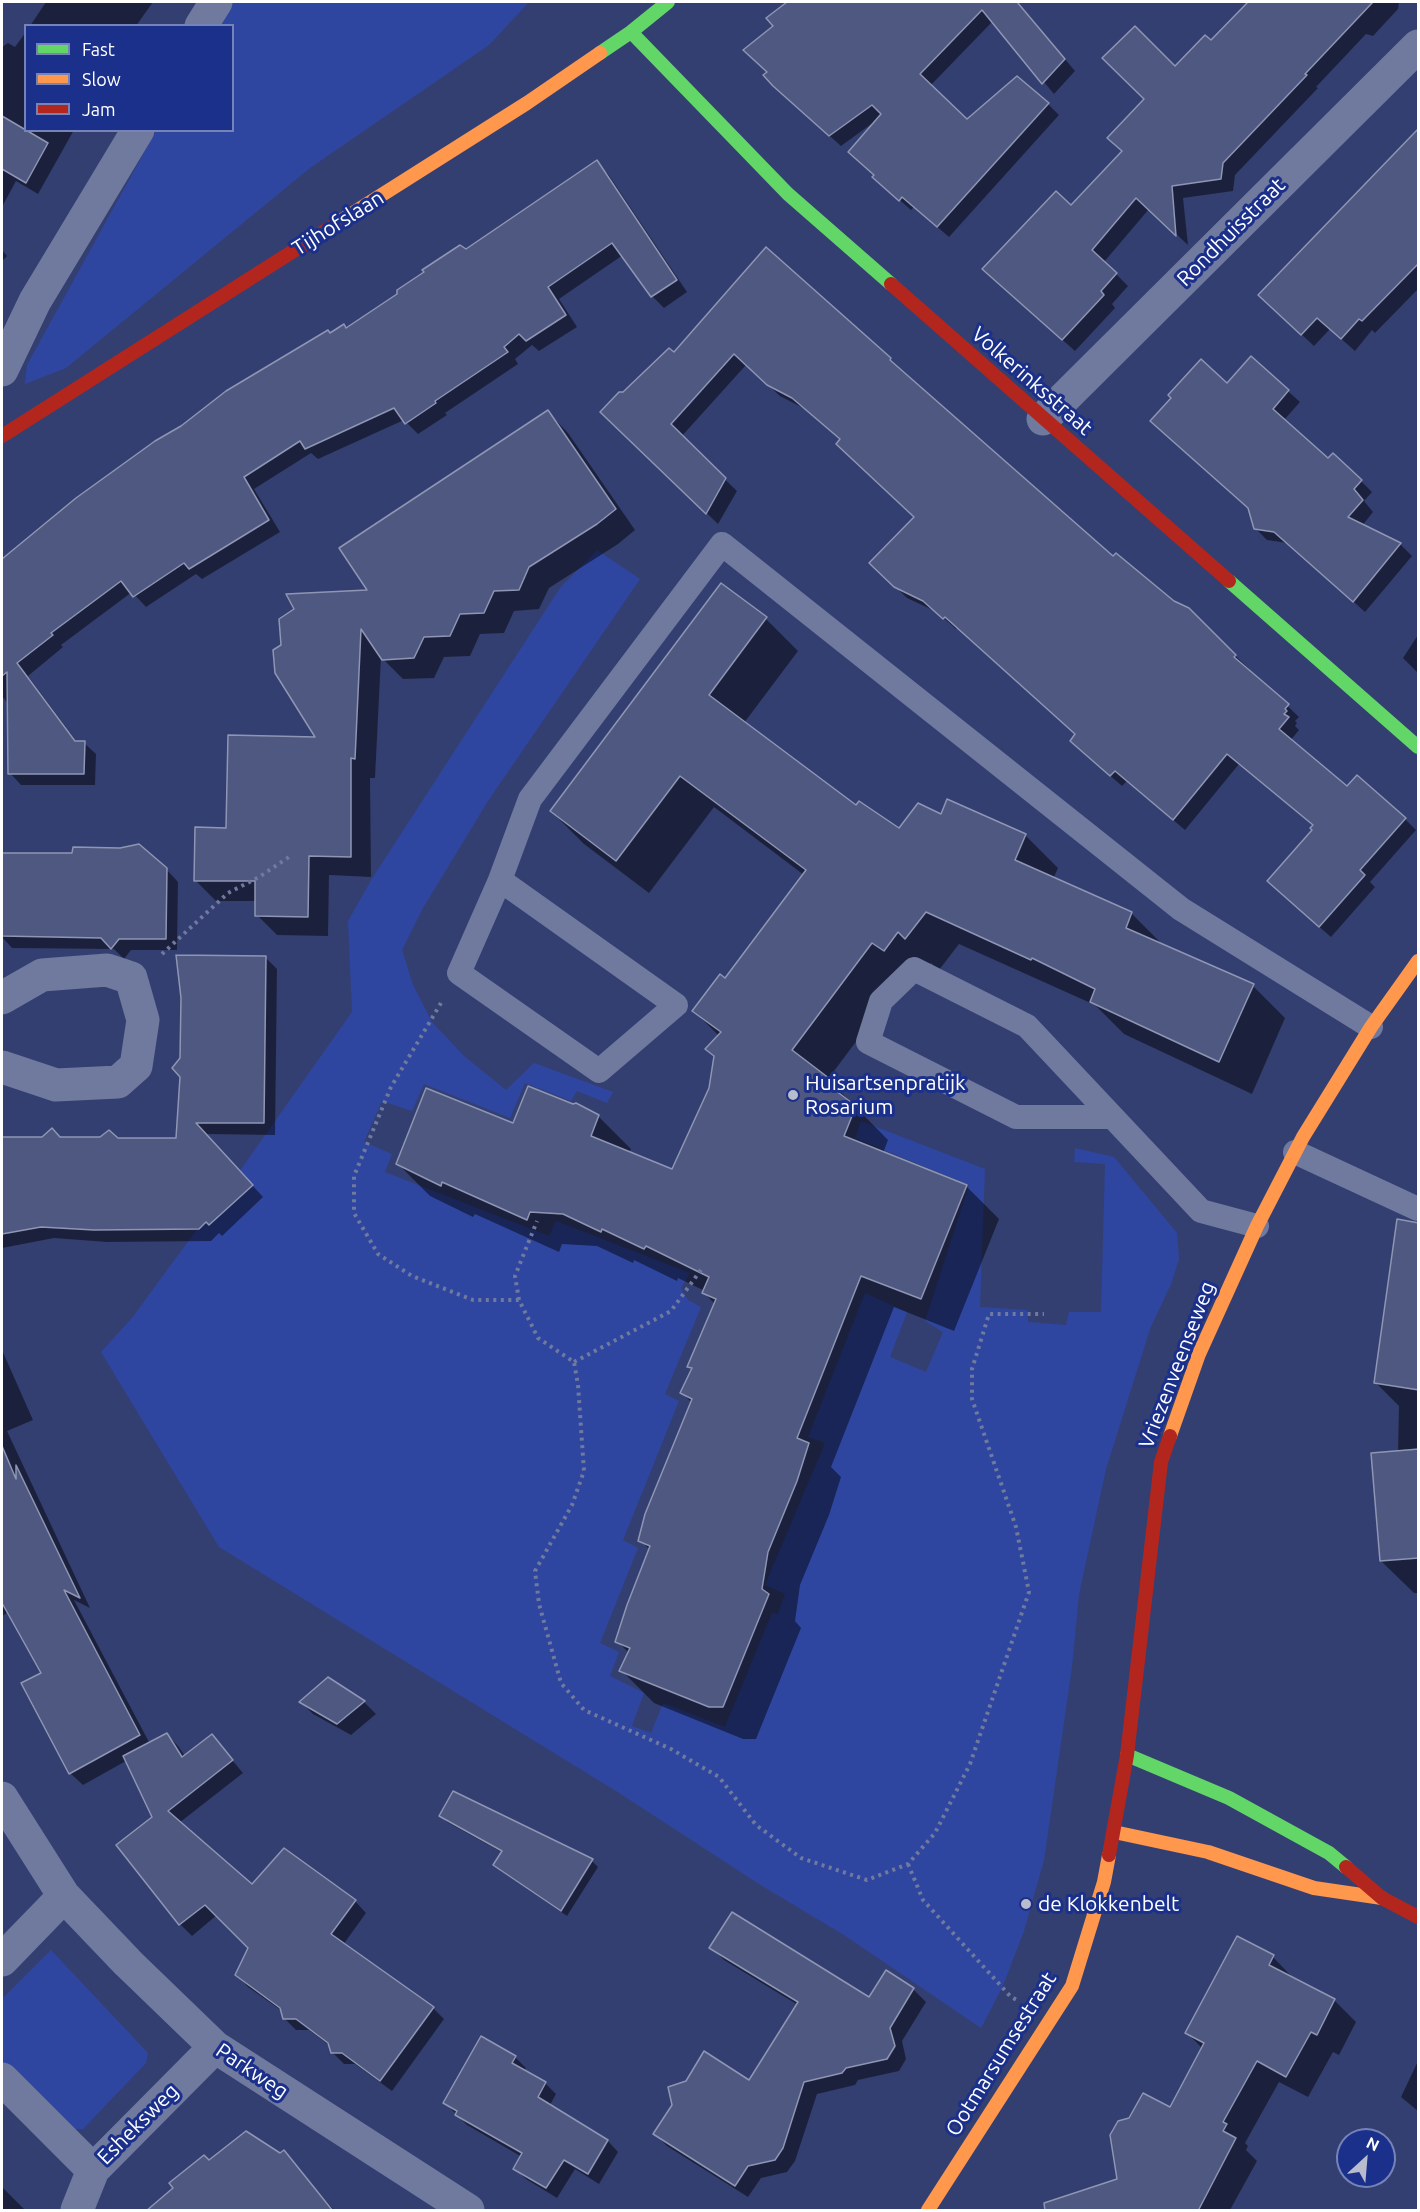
<!DOCTYPE html>
<html>
<head>
<meta charset="utf-8">
<style>
  body { margin:0 }
  #map { position:relative; width:1420px; height:2212px; overflow:hidden; background:#343f71; font-family:Ubuntu,sans-serif }
  canvas { display:block }
  .frame { position:absolute; inset:0; border:3px solid #fff; pointer-events:none }
  .legend { position:absolute; left:24px; top:24px; width:210px; height:108px; box-sizing:border-box; background:#1b308a; border:2px solid #7683b9; margin:0; padding:8px 10px; list-style:none; font-size:18px; color:#fff }
  .legend li { display:flex; align-items:center; gap:12px; height:30px }
  .legend b { width:30px; border:2px solid #7683b9 }
  .north { position:absolute; left:1336px; top:2128px; width:60px; height:60px; box-sizing:border-box; background:#1b308a; border:2px solid #7683b9; border-radius:50%; rotate:26deg; font-size:16px; font-weight:700; line-height:24px; text-align:center; color:#fff }
  .north::after { content:''; display:block; margin:auto; width:21px; height:27px; background:#b8bccd; clip-path:polygon(50% 0,100% 100%,50% 72%,0 100%) }
</style>
</head>
<body>
<div id="map">
<canvas width="1420" height="2212"></canvas>
<div class="frame"></div>
<ul class="legend">
<li><b style="height:8px;background:#63d668"></b>Fast</li>
<li><b style="height:8px;background:#ff974d"></b>Slow</li>
<li><b style="height:8px;background:#b3261e"></b>Jam</li>
</ul>
<div class="north">N</div>
</div>
<script>
const c = document.querySelector('canvas').getContext('2d');
c.lineJoin = 'round';
function fill(path, color) { c.fillStyle = color; c.fill(path, 'evenodd'); }
const toPath = rows => new Path2D(rows.map(r => 'M' + r).join(''));
function trace(path, color, width, dash) { c.strokeStyle = color; c.lineWidth = width; c.lineCap = dash ? 'butt' : 'round'; c.setLineDash(dash || []); c.stroke(path); }
function drawText(font, color, halo, rows, align = 'center') {
  c.font = font + ' Ubuntu,sans-serif'; c.lineWidth = 6; c.setLineDash([]); c.textBaseline = 'middle'; c.strokeStyle = halo; c.fillStyle = color; for (const [text, x, y, turn = 0] of rows) {
    c.save(); c.translate(x, y); c.rotate((+turn || 0) * Math.PI / 180); c.textAlign = isNaN(turn) ? turn : align; if (halo) c.strokeText(text, 0, 0); c.fillText(text, 0, 0); c.restore();
  }
}
const green = toPath([
  [233,2,529,2,489,45,310,168,66,368,25,384,27,365,156,131,232,130,232,26,216,25],
  [597,550,640,579,488,801,423,908,402,950,413,985,432,1022,464,1056,506,1090,534,1063,613,1092,607,1103,577,1091,571,1101,525,1083,510,1118,424,1084,412,1111,382,1101,364,1142,392,1154,385,1172,549,1236,556,1221,690,1273,681,1288,688,1300,701,1307,665,1394,679,1401,623,1540,638,1548,600,1643,619,1652,610,1676,644,1693,632,1726,651,1733,663,1703,725,1727,772,1613,778,1614,785,1594,765,1585,825,1443,808,1437,865,1293,907,1312,890,1357,926,1372,943,1332,925,1321,969,1185,855,1138,861,1121,985,1169,980,1307,1027,1310,1028,1322,1066,1325,1069,1312,1101,1312,1105,1164,1074,1162,1075,1148,1114,1157,1177,1233,1179,1259,1171,1284,1150,1329,1106,1469,1079,1594,1072,1667,1044,1860,1024,1931,1002,1988,981,2028,844,1935,759,1884,616,1791,219,1547,101,1352,132,1318,244,1165,352,1012,348,921,373,877,560,588],
  [51,1950,148,2053,146,2063,83,2129,70,2129,2,2064,2,1999]
]);
const shadow = toPath([
  [46,2,153,2,136,26,30,26],
  [798,2,1017,2,1075,71,1054,94,993,21,930,86,967,121,1048,104,1059,115,949,237,914,207,911,210,885,187,874,122,841,146,786,97,769,72,775,26,772,23],
  [1250,2,1399,2,1398,9,1373,36,1366,34,1316,87,1318,88,1235,175,1233,191,1183,198,1188,245,1149,209,1104,262,1128,286,1112,304,1115,308,1075,351,996,281,1071,207,1123,152,1175,68,1211,42],
  [26,32,26,130,74,130,38,194,16,181,2,207,2,47,8,43,15,47],
  [596,162,608,174,687,292,664,308,652,296,623,255,559,299,577,327,539,351,532,345,515,359,518,364,445,413,447,415,418,434,404,420,318,459,311,453,254,489,280,532,202,579,196,574,146,607,132,592,61,645,63,647,28,676,77,742,84,743,96,754,95,785,21,785,10,773,9,705,2,696,2,561,39,529,331,334,347,329,466,251],
  [1418,193,1418,289,1375,333,1372,330,1355,351,1330,329,1314,346,1273,308],
  [766,249,1113,558,1173,602,1188,610,1299,717,1295,721,1297,723,1295,726,1299,730,1290,741,1347,789,1405,819,1416,830,1370,882,1375,887,1331,937,1280,893,1314,830,1314,826,1239,764,1185,830,1127,781,1122,786,1083,752,1076,735,957,628,956,629,937,612,907,598,871,563,915,517,842,440,805,409,780,396,746,365,681,437,737,491,718,524,602,412,675,355],
  [2,250,7,256,2,261],
  [1251,358,1300,402,1284,420,1328,460,1361,481,1372,492,1364,501,1373,512,1362,526,1401,545,1412,556,1365,612,1288,543,1267,540,1255,528,1228,385],
  [548,412,568,433,635,530,618,544,549,588,539,609,514,611,504,633,480,634,470,656,444,657,434,678,403,679,381,657,375,778,370,778,371,877,329,875,328,936,277,935,257,915,257,901,216,901,195,880,227,829,318,739,369,591],
  [766,619,798,651,744,723,856,807,899,830,941,816,1025,835,1058,868,1053,879,1131,913,1165,947,1253,986,1285,1018,1252,1094,1124,1034,1095,1005,959,944,939,970,931,963,917,983,906,975,828,1079,888,1140,883,1153,966,1186,999,1219,954,1331,894,1307,831,1467,841,1477,829,1515,800,1585,795,1621,801,1628,756,1739,743,1739,654,1703,621,1670,629,1653,617,1641,650,1550,640,1540,692,1403,682,1393,693,1370,689,1366,715,1304,704,1293,705,1291,678,1278,677,1281,634,1260,633,1263,597,1246,562,1244,559,1252,475,1214,473,1217,430,1196,397,1163,513,1125,598,1116,631,1149,629,1153,672,1171,710,1089,715,1058,707,1049,719,1036,694,1011,725,980,804,875,714,807,649,893,584,844,551,811],
  [1418,635,1418,673,1403,658],
  [2,854,74,855,166,869,178,882,177,950,131,950,124,959,114,949,12,948,2,937],
  [265,957,277,969,275,1135,205,1134,263,1197,222,1236,219,1233,211,1241,107,1242,54,1238,2,1248,2,1138,177,1140],
  [1418,1281,1418,1593,1414,1593,1381,1561,1398,1452,1399,1406,1376,1383],
  [2,1350,33,1420,7,1431,90,1608,74,1600,150,1744,167,1734,178,1746,185,1756,212,1736,243,1773,179,1823,252,1886,355,1901,366,1913,343,1945,433,2008,444,2019,392,2091,355,2064,344,2064,332,2052,330,2046,309,2030,296,2030,284,2018,282,2011,248,1987,237,1975,250,1948,217,1915,192,1936,180,1924,118,1845,153,1817,126,1761,83,1785,70,1773,43,1673,9,1612,2,1616],
  [301,1702,364,1702,376,1714,351,1735,313,1714],
  [441,1816,592,1861,598,1867,567,1916,501,1871,495,1865,503,1853,447,1822],
  [711,1947,870,1999,886,1972,913,1989,926,2002,902,2041,906,2059,899,2071,858,2080,855,2085,817,2094,795,2161,787,2172,761,2178,748,2197,667,2146,655,2134,750,2082,798,2005,724,1960],
  [1273,1957,1294,1979,1334,2000,1356,2022,1339,2055,1333,2052,1308,2097,1279,2082,1245,2143,1248,2146,1246,2150,1257,2161,1230,2210,1081,2210,1118,2180,1171,2109,1203,2049,1187,2033],
  [515,2057,526,2068,524,2071,545,2083,556,2094,550,2105,608,2141,618,2152,599,2184,575,2169,557,2198,526,2179,515,2169,522,2157,467,2125,445,2103],
  [1418,2061,1418,2111,1401,2097],
  [284,2152,334,2210,148,2210,209,2162,280,2155],
  [2,2187,25,2210,2,2210]
]);
const building = toPath([
  [787,2,1017,2,1065,59,1042,84,982,10,920,74,967,119,1017,76,1049,103,937,227,902,197,899,201,872,177,874,175,848,152,881,114,872,105,829,136,773,86,763,75,767,72,743,50,773,26,766,18,787,2],
  [1248,2,1373,2,1305,74,1307,75,1223,163,1221,179,1172,186,1176,236,1136,198,1092,250,1117,273,1101,291,1104,295,1062,340,982,269,1056,191,1071,205,1122,151,1107,138,1144,99,1102,58,1135,26,1175,66,1205,35,1211,40,1248,2],
  [2,116,48,143,26,183,2,169,2,116],
  [1419,128,1419,263,1362,321,1359,319,1341,339,1317,318,1301,335,1258,295,1419,128],
  [597,160,677,280,651,297,612,243,548,287,566,315,526,341,519,334,504,347,508,352,435,401,436,403,405,424,394,408,305,449,300,441,244,477,269,520,189,569,184,563,133,597,121,581,51,633,53,635,17,663,75,741,85,741,84,774,8,774,7,672,2,676,2,559,76,498,155,441,181,426,226,391,328,330,330,333,344,324,346,328,397,294,397,290,424,272,422,270,460,245,466,249,597,160],
  [766,247,891,358,890,360,1113,556,1116,553,1174,601,1189,608,1236,655,1234,657,1289,704,1285,709,1287,711,1284,714,1289,717,1279,729,1347,786,1357,775,1406,818,1360,870,1365,875,1319,927,1267,881,1312,830,1310,828,1313,825,1227,754,1173,820,1115,771,1110,776,1070,741,1075,734,945,617,943,619,923,601,894,587,869,563,914,517,836,444,840,439,792,398,767,385,734,354,671,424,726,478,706,514,600,412,619,392,623,392,669,348,674,352,766,247],
  [1251,356,1289,390,1273,409,1328,458,1333,453,1362,480,1354,489,1363,500,1348,517,1401,543,1353,602,1274,532,1254,529,1248,508,1150,421,1171,398,1168,395,1201,359,1227,383,1251,356],
  [548,410,616,509,597,524,529,567,519,590,494,591,484,613,460,614,450,636,424,637,414,658,382,660,361,629,355,759,351,758,351,857,309,856,308,917,255,916,255,881,194,881,195,827,226,828,228,735,315,737,275,673,273,650,281,645,279,619,294,609,286,594,367,590,339,548,548,410],
  [721,583,767,617,709,695,856,805,859,801,899,828,918,803,941,814,947,799,1026,834,1015,860,1132,912,1126,928,1254,984,1219,1062,1090,1002,1095,989,1032,958,1031,960,926,912,905,939,898,932,884,951,872,943,792,1050,834,1082,831,1087,856,1106,844,1136,967,1185,921,1299,861,1276,797,1438,809,1443,797,1481,768,1552,762,1589,769,1594,723,1707,709,1707,619,1671,630,1648,615,1642,627,1605,650,1546,638,1541,645,1514,692,1399,680,1393,692,1368,687,1367,716,1299,702,1293,709,1277,646,1246,644,1249,602,1229,601,1232,563,1214,530,1212,527,1220,442,1182,441,1186,396,1164,426,1088,513,1123,528,1086,573,1104,576,1103,599,1115,591,1136,672,1169,709,1088,714,1056,705,1049,721,1032,692,1011,720,974,725,978,806,870,680,776,616,861,550,811,721,583],
  [139,844,167,868,166,939,119,939,111,949,101,938,2,936,2,853,72,853,73,847,120,848,139,844],
  [176,955,266,956,264,1123,196,1123,253,1185,209,1225,206,1222,199,1229,94,1230,41,1227,2,1234,2,1137,42,1137,52,1128,60,1137,100,1137,109,1130,118,1138,176,1138,180,1077,172,1068,180,1058,181,998,176,955],
  [1397,1219,1419,1223,1419,1390,1374,1383,1397,1219],
  [2,1446,16,1479,16,1465,80,1598,64,1590,140,1735,69,1774,21,1683,41,1673,2,1603,2,1446],
  [1419,1449,1419,1558,1380,1561,1371,1453,1419,1449],
  [328,1677,365,1701,337,1724,299,1702,328,1677],
  [167,1733,182,1757,212,1734,233,1760,168,1811,252,1884,284,1848,356,1900,331,1934,434,2007,380,2081,342,2053,331,2053,328,2043,296,2019,283,2019,280,2008,235,1975,248,1948,205,1905,179,1925,116,1845,152,1817,123,1756,167,1733],
  [453,1791,593,1859,561,1911,493,1865,502,1851,439,1816,453,1791],
  [732,1912,869,1997,886,1970,914,1988,890,2028,895,2046,887,2059,846,2068,842,2073,804,2082,783,2148,775,2160,748,2166,735,2186,653,2134,672,2105,668,2087,686,2081,704,2051,749,2080,798,2002,709,1948,732,1912],
  [1237,1936,1274,1955,1269,1965,1335,1999,1317,2035,1311,2032,1286,2077,1257,2061,1223,2122,1227,2124,1223,2131,1236,2138,1198,2211,1045,2211,1044,2203,1117,2179,1110,2135,1118,2121,1129,2118,1143,2093,1170,2107,1204,2043,1185,2033,1237,1936],
  [481,2036,516,2056,512,2063,546,2082,538,2097,608,2140,588,2174,564,2160,546,2188,513,2169,522,2153,455,2115,457,2111,443,2103,481,2036],
  [246,2131,280,2153,284,2150,333,2211,146,2211,173,2188,169,2183,204,2155,209,2160,246,2131]
]);
const path = toPath([
  [162,954,228,893,259,877,292,855],
  [441,1003,391,1087,354,1176,354,1213,378,1254,412,1276,473,1300,519,1300,538,1338,574,1362,578,1385,584,1471,572,1505,535,1571,539,1604,561,1683,584,1710,671,1749,719,1777,756,1825,801,1858,867,1880,908,1864,935,1833,970,1764,1029,1592,1016,1527,972,1399,972,1369,989,1314,1044,1314],
  [519,1300,515,1276,537,1221],
  [574,1362,671,1311,703,1267],
  [908,1864,923,1900,1011,1997,1017,2000]
]);
const lane = toPath([
  [500,880,459,973,599,1071,676,1005,500,880,530,799,722,544,1181,909,1371,1027],
  [1112,1117,1016,1117,868,1042,881,1001,914,969,1027,1026,1201,1211,1257,1226],
  [1295,1152,1418,1209]
]);
const street = toPath([
  [201,26,216,2],
  [2,370,35,301,138,130],
  [1043,419,1418,46],
  [2,998,42,975,107,970,131,978,143,1020,136,1066,118,1082,56,1085,2,1067],
  [2,1798,64,1896,128,1963,215,2047,468,2210],
  [2,1960,64,1896],
  [2,2079,93,2170],
  [77,2210,93,2170,215,2047]
]);
const fast = toPath([
  [631,32,788,194,891,284],
  [600,53,631,32,668,2],
  [1229,581,1418,747],
  [1127,1755,1229,1798,1329,1853,1346,1867]
]);
const slow = toPath([
  [339,222,527,103,600,53],
  [1170,1436,1199,1354,1257,1226,1303,1137,1371,1027,1418,961],
  [1114,1832,1208,1852,1314,1888,1382,1898],
  [928,2210,1072,1986,1104,1882,1109,1855]
]);
const jam = toPath([
  [891,284,1229,581],
  [2,436,339,222],
  [1109,1855,1127,1755,1161,1462,1170,1436],
  [1346,1867,1382,1898,1418,1917]
]);
const markers = [
  [793,1095,6,"#b8bccd"],
  [1026,1904,6,"#b8bccd"]
];
const streetNames = [
  ["Tijhofslaan",338,223,-32],
  ["Rondhuisstraat",1231,232,-45],
  ["Volkerinksstraat",1032,381,41],
  ["Vriezenveenseweg",1177,1365,-69],
  ["Ootmarsumsestraat",1001,2054,-58],
  ["Parkweg",252,2071,34],
  ["Esheksweg",138,2124,-45]
];
const poiNames = [
  ["Huisartsenpratijk",805,1083],
  ["Rosarium",805,1107],
  ["de Klokkenbelt",1038,1904]
];
fill(green, '#2f46a1');
fill(shadow, '#0007');
fill(building, '#4e5880');
trace(building, '#8f96b4', 1.5);
trace(path, '#70799e', 4, [3, 4.5]);
trace(lane, '#70799e', 24);
trace(street, '#70799e', 33);
trace(fast, '#63d668', 14);
trace(slow, '#ff974d', 14);
trace(jam, '#b3261e', 14);
for (const [x, y, r, color] of markers) { const dot = new Path2D(); dot.arc(x, y, r, 0, 2 * Math.PI); c.fillStyle = color; c.fill(dot); trace(dot, '#1b308a', 2); }
drawText('21px', '#fff', '#1b308a', streetNames);
drawText('21px', '#fff', '#1b308a', poiNames, 'left');
</script>
</body>
</html>
